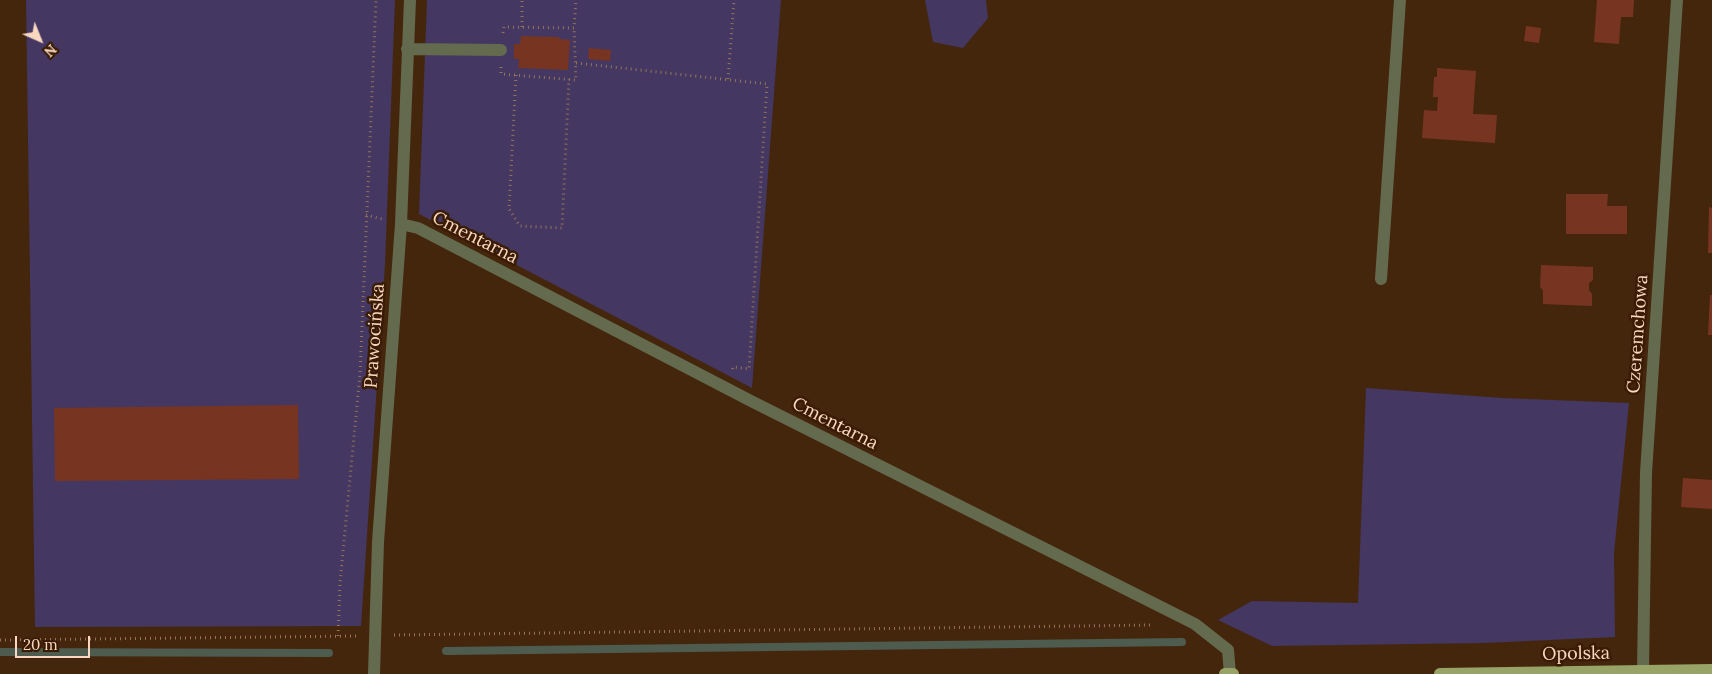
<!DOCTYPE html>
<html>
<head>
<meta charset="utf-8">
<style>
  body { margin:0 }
  #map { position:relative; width:1712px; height:674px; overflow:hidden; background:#44260d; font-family:Lora,serif }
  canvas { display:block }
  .north { position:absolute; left:15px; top:15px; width:50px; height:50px; -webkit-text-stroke:4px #391c03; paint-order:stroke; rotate:136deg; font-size:14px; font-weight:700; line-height:20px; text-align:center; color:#f9d7c0 }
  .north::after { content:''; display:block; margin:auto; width:18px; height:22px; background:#f9d7c0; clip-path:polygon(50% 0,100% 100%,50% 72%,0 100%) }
  .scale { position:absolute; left:15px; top:636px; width:75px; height:22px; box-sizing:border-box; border:2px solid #f9d7c0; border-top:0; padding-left:6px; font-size:15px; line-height:18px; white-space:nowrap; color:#f9d7c0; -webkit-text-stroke:4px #391c03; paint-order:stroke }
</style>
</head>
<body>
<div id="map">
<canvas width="1712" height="674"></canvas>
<div class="north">N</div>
<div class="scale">20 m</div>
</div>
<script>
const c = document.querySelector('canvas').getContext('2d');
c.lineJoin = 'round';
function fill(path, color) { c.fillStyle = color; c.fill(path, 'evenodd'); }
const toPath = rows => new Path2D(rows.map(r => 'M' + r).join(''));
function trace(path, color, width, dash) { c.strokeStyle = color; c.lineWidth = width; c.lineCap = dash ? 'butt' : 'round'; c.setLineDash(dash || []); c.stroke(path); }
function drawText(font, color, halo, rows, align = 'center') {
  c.font = font + ' Lora,serif'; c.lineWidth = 5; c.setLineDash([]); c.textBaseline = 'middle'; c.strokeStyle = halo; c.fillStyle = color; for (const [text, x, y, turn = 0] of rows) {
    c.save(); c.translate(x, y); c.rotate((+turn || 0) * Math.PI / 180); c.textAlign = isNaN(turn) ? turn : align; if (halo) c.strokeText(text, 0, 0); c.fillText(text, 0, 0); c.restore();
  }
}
const green = toPath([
  [26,0,395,0,385,264,361,626,35,627],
  [427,0,781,0,752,388,419,214],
  [925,0,986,0,988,18,963,48,933,42],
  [1366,388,1502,398,1629,403,1614,553,1615,637,1484,643,1272,646,1218,620,1252,601,1358,603]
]);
const stream = toPath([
  [446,651,1182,642],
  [0,652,329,653]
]);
const building = toPath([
  [1597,0,1634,0,1633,17,1621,17,1619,44,1594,42],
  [1526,26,1541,28,1539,43,1524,41],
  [521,36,559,37,559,39,570,40,568,70,520,68,518,70,519,59,514,59,514,44,520,44],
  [589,48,611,50,610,61,588,59],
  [1437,68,1476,71,1473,114,1497,115,1495,143,1422,138,1424,110,1437,111,1438,97,1433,97,1434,77,1437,77],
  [1566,194,1608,194,1607,206,1627,206,1627,234,1566,234],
  [1709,207,1712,208,1712,253,1708,253],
  [1541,265,1593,267,1593,280,1589,283,1589,290,1592,294,1592,306,1543,304,1543,290,1540,287],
  [1710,295,1712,295,1712,335,1708,335],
  [298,405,299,479,55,481,54,408],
  [1683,478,1712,480,1712,509,1681,507]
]);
const path = toPath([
  [522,27,522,0],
  [503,33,504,27,574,28,576,0],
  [576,63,767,84,749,369,733,367,732,372],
  [501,67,501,74,576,80,574,28],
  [516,75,509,209,520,226,562,228,569,79],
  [728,79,734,0],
  [366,215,382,219],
  [394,635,1153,625],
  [338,636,340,583,360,374,376,0],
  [0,640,357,636]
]);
const minor = toPath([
  [407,49,501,50],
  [401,224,418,228,751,401,1195,624,1228,650,1230,674],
  [1381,279,1400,0],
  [1643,670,1646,473,1677,0],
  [374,674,378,542,401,224,410,0]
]);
const major = toPath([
  [1225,674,1233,674],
  [1440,674,1712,670]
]);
const streetNames = [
  ["Cmentarna",475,238,27],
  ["Czeremchowa",1638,334,-86],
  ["Prawocińska",375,336,-86],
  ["Cmentarna",835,424,27],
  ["Opolska",1576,654,-1]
];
fill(green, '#443761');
trace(stream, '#4e5b4f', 8);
fill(building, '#773521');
trace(path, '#93745b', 3, [1, 4]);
trace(minor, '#646a4d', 12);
trace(major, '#98a467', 12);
drawText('18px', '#f9d7c0', '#391c03', streetNames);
</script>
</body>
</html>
